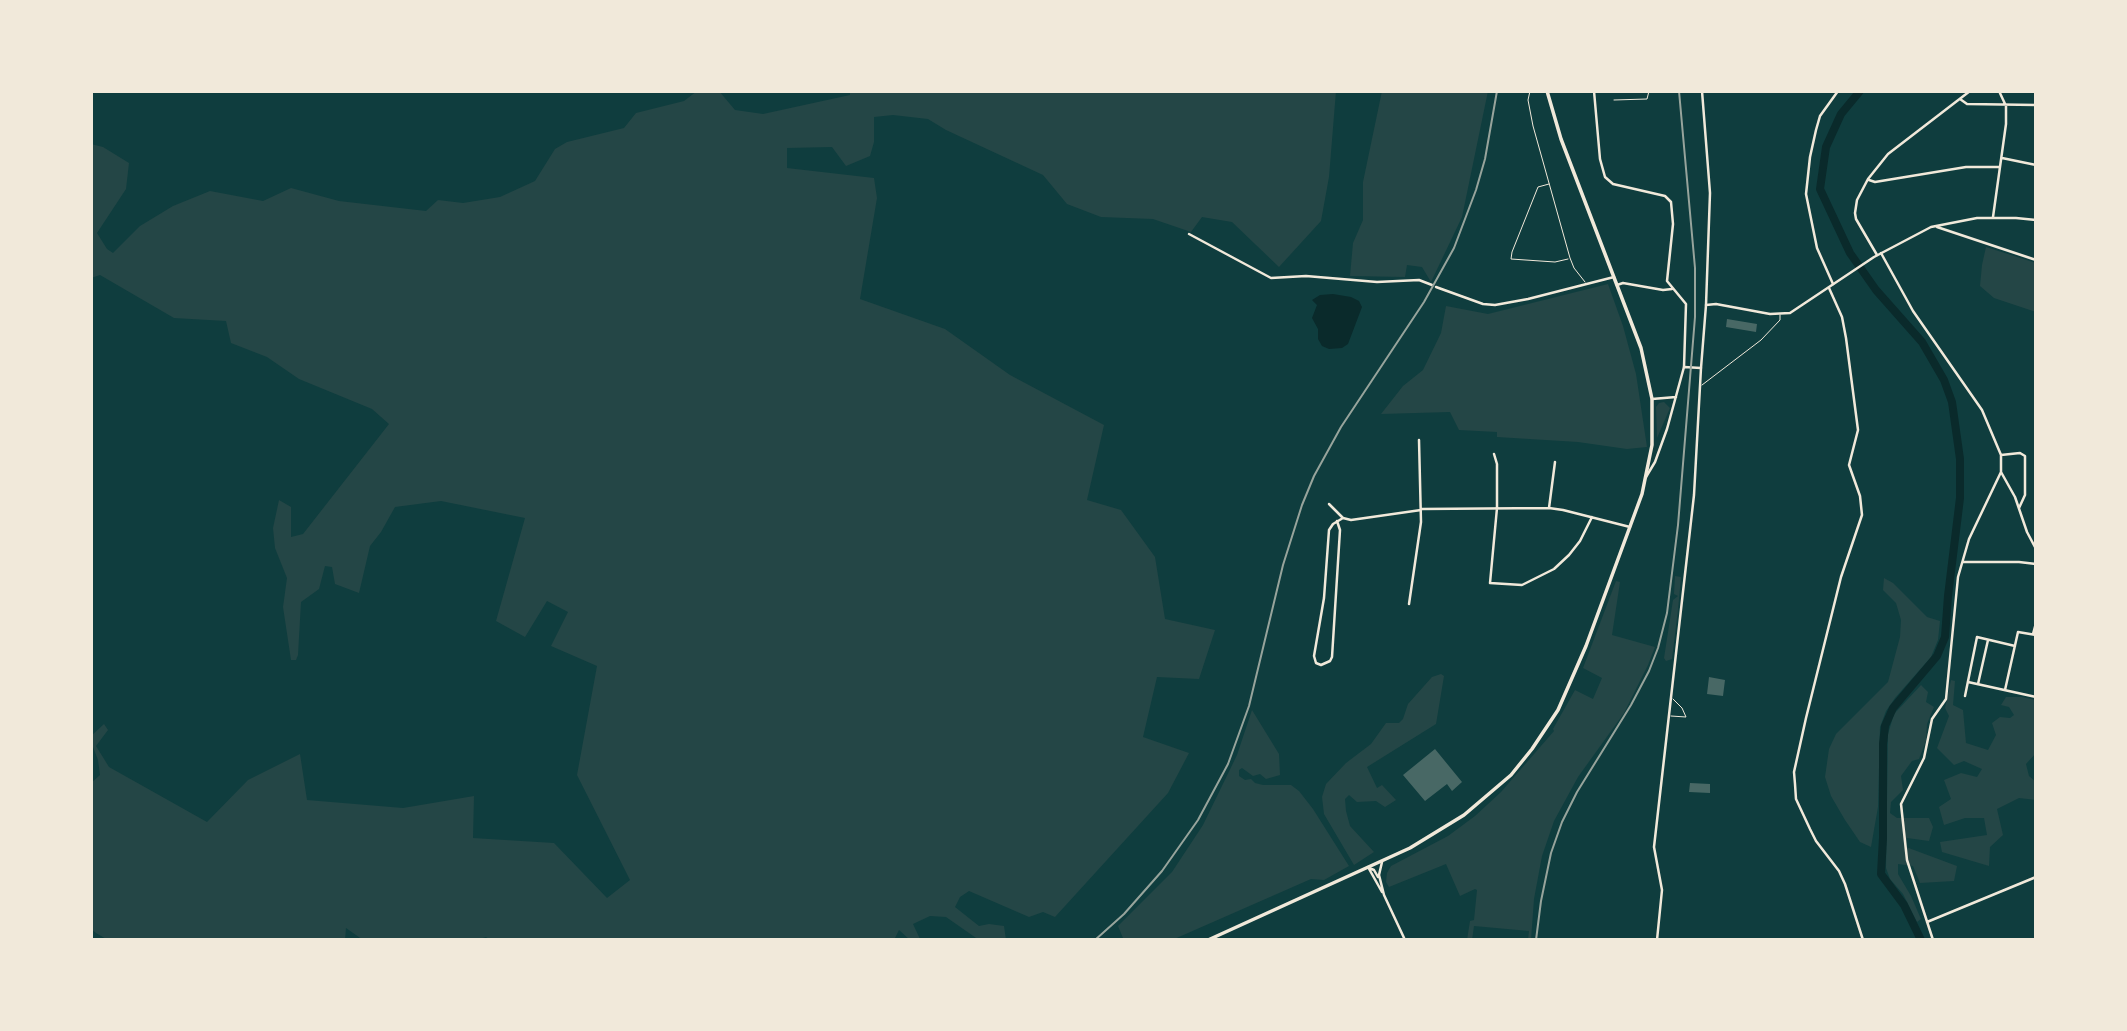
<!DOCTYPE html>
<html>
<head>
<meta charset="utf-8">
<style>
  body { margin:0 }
  #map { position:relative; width:2127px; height:1031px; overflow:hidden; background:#0f3d3e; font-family:"Fira Sans",sans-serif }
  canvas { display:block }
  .frame { position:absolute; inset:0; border:93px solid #f1e9da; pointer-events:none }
</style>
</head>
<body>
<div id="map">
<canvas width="2127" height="1031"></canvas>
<div class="frame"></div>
</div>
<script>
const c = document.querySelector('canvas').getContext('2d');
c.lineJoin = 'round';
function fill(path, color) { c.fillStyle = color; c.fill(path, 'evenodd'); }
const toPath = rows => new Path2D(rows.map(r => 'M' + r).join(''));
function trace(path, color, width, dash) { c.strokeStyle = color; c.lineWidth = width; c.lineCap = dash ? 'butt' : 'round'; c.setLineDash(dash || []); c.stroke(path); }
const green = toPath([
  [697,91,719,91,735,110,763,114,850,95,850,91,1336,91,1329,177,1321,221,1279,267,1232,222,1202,217,1191,232,1153,219,1101,217,1067,204,1043,175,946,130,928,119,893,115,874,117,874,142,870,156,846,166,832,147,787,148,787,168,874,178,877,198,860,299,945,329,1010,375,1104,425,1087,500,1121,510,1155,557,1165,619,1215,630,1199,679,1157,677,1143,737,1189,753,1168,793,1055,917,1043,912,1029,917,969,891,960,897,955,907,979,926,989,924,1004,926,1006,940,979,940,946,917,930,916,913,924,920,939,918,940,910,940,899,930,894,940,490,940,486,937,476,940,363,940,346,928,345,940,108,940,96,933,91,929,91,783,100,775,98,760,93,747,91,747,91,736,104,724,108,730,96,746,109,767,207,822,248,780,300,754,307,800,403,808,474,796,473,838,554,843,607,898,630,880,577,775,597,666,551,646,568,612,547,601,525,637,496,621,525,518,441,501,395,507,381,532,370,546,359,593,335,584,332,567,325,566,319,589,301,602,298,655,296,660,291,660,283,607,287,578,275,548,273,528,279,500,291,507,291,537,303,534,389,424,372,409,299,379,267,357,231,343,226,321,174,318,100,275,91,278,91,144,103,147,129,163,126,189,97,233,107,249,113,253,140,226,173,206,210,191,263,201,291,188,339,201,426,211,438,200,463,203,500,197,535,181,555,149,567,142,624,128,636,113,684,101],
  [1382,91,1488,91,1462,217,1431,282,1422,267,1407,265,1405,277,1350,276,1353,243,1363,220,1363,182],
  [1986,247,2036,263,2036,312,1994,298,1980,286,1982,265],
  [1608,284,1623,326,1636,374,1647,447,1627,449,1578,442,1497,437,1497,432,1459,430,1450,412,1381,414,1403,386,1423,370,1441,333,1446,306,1488,314],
  [1664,402,1670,408,1657,438,1656,407,1659,403],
  [1675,576,1681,577,1678,610,1672,659,1666,661,1664,658,1673,600,1678,596,1674,594],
  [1884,578,1893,583,1927,617,1940,621,1938,640,1931,657,1895,698,1886,711,1880,727,1878,807,1871,847,1860,842,1845,820,1831,796,1825,777,1829,749,1836,734,1888,682,1900,637,1901,620,1896,603,1883,590],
  [1616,581,1620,582,1612,635,1655,647,1648,665,1624,713,1578,777,1554,821,1542,856,1534,899,1531,940,1528,940,1529,931,1474,926,1472,940,1467,940,1470,921,1474,920,1477,890,1475,889,1460,896,1446,864,1389,887,1386,882,1387,873,1391,866,1448,836,1475,816,1501,792,1554,731,1553,729,1575,690,1593,699,1602,678,1583,668],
  [1441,674,1444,676,1436,724,1367,767,1377,788,1382,785,1396,800,1385,807,1376,801,1357,802,1349,795,1345,799,1346,811,1350,826,1374,852,1354,865,1324,814,1322,797,1326,784,1346,763,1371,744,1386,723,1399,723,1403,719,1408,704,1432,677],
  [1951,680,1955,681,1953,705,1963,710,1966,743,1988,750,1996,735,1992,723,2000,717,2010,718,2014,715,2009,707,2001,705,2006,697,2022,697,2036,700,2036,753,2026,764,2029,776,2036,782,2036,800,2019,798,1997,809,2003,835,1990,847,1989,866,1942,852,1940,842,1987,835,1984,818,1965,818,1944,825,1939,807,1951,799,1944,780,1961,773,1977,777,1982,769,1964,761,1954,765,1937,748,1949,716,1945,708],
  [1921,685,1928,692,1926,702,1934,707,1927,724,1926,741,1919,759,1912,761,1901,776,1903,790,1891,802,1890,813,1897,818,1929,818,1933,827,1929,841,1907,838,1906,847,1957,866,1954,881,1920,883,1913,866,1898,864,1898,874,1911,896,1921,919,1917,922,1903,894,1890,879,1886,868,1888,734,1894,714],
  [1252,710,1279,754,1280,775,1266,779,1260,774,1253,776,1242,768,1239,770,1239,776,1245,780,1251,779,1255,783,1263,785,1291,785,1299,791,1313,809,1349,866,1324,880,1311,879,1172,940,1117,940,1123,938,1118,926,1172,872,1203,825,1237,755]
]);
const water = toPath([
  [1333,294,1351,297,1359,301,1362,307,1348,344,1342,348,1329,349,1322,346,1318,339,1318,329,1312,318,1317,305,1312,300,1320,295]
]);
const river = toPath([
  [1860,91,1841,114,1826,147,1820,189,1850,253,1876,290,1922,342,1944,380,1952,402,1960,459,1960,498,1948,596,1945,637,1937,656,1893,708,1885,726,1883,744,1883,838,1881,874,1904,905,1921,940]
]);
const building = toPath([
  [1727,319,1757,324,1756,332,1726,327],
  [1709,677,1725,680,1723,696,1707,694],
  [1435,749,1462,782,1452,791,1447,784,1425,801,1403,775],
  [1690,783,1710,784,1710,793,1689,792]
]);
const service = toPath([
  [1530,91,1528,100,1533,126,1570,258,1574,268,1585,282],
  [1614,100,1647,99,1649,91],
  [1549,184,1538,187,1512,252,1511,259,1555,262,1568,259],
  [1702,385,1761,340,1780,320,1780,315],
  [1671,716,1686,717,1682,708,1673,699]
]);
const minor = toPath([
  [1594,91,1600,159,1605,177,1613,184,1665,196,1671,202,1673,224,1667,281,1686,304,1684,367],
  [1702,91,1710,193,1706,305],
  [1960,99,1967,104,2036,105],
  [2002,158,2036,165],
  [1869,180,1875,182,1966,167,2000,167],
  [1993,217,2006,124,2006,106,1999,91],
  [1189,234,1271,278,1306,276,1377,282,1419,280,1432,285],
  [1881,253,1913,311,1982,410,2001,455,2001,472,1969,539,1958,577,1946,699,1932,719,1924,758,1901,804,1907,860,1933,940],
  [1877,255,1856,219,1855,213,1857,200,1868,179,1888,154,1970,91],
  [1833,284,1817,248,1806,194,1810,157,1816,130,1820,116,1838,91],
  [1617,285,1623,283,1663,290,1672,289],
  [1436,287,1483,304,1495,305,1528,299,1614,277],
  [1829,288,1842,317,1846,338,1858,430,1849,465,1860,496,1862,515,1841,577,1806,718,1794,772,1795,784,1796,799,1810,829,1816,841,1839,871,1845,884,1863,940],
  [1494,454,1497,464,1497,508,1490,583,1522,585,1554,569,1569,555,1580,541,1592,517],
  [2001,455,2020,453,2025,456,2025,495,2019,508],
  [2001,472,2015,497,2027,532,2036,549],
  [1329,504,1343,518,1351,520,1421,510],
  [1549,508,1555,462],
  [1421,509,1549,508,1563,510,1630,527],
  [1337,521,1340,530,1332,657,1330,661,1321,665,1316,663,1314,656,1324,598,1329,530,1333,524,1343,518],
  [1963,562,2019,562,2036,564],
  [1409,604,1421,522,1419,440],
  [2033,634,2036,623],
  [1968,682,2036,697],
  [1978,684,1988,640],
  [2005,690,2018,632,2036,635],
  [1965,696,1977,637,2015,646],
  [1927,922,2036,877],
  [1657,940,1662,890,1654,847,1694,495,1701,368]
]);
const tertiary = toPath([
  [1937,227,2036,260],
  [1652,399,1676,397],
  [1646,477,1655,462,1667,429,1684,367,1701,368,1706,305,1716,304,1770,314,1790,313,1874,257,1931,227,1977,218,2016,218,2036,220],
  [1382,862,1379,875,1384,895,1405,940],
  [1368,867,1382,892],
  [1369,868,1374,870,1378,877]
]);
const primary = toPath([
  [1208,940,1410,848,1464,815,1511,775,1532,749,1558,710,1586,646,1642,494,1652,445,1652,399,1641,348,1561,139,1547,91]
]);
const rail = toPath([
  [1095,940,1124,914,1162,871,1198,820,1228,764,1249,706,1283,565,1302,505,1314,476,1341,427,1424,302,1454,248,1476,190,1485,159,1497,91],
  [1536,940,1541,901,1551,853,1562,822,1577,792,1631,705,1649,671,1658,648,1667,613,1678,525,1695,317,1695,268,1679,91]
]);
fill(green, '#244646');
fill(water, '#0a2a2b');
trace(river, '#0a2a2b', 8);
fill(building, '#486865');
trace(service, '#f1e9da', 1);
trace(minor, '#f1e9da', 2.5);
trace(tertiary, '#f1e9da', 2.5);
trace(primary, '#f1e9da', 3.5);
trace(rail, '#97a49c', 2);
</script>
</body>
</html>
